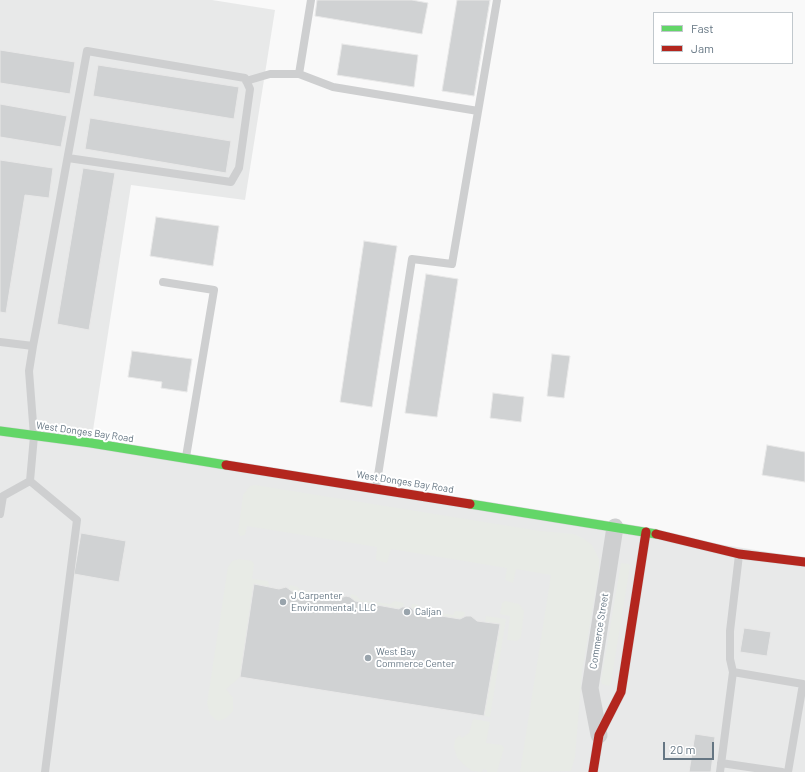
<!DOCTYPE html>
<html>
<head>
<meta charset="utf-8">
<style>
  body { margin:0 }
  #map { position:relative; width:805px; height:772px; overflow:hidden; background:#f9f9f9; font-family:Barlow,sans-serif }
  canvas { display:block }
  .legend { position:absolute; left:653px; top:12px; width:140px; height:52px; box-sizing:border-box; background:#fff; border:1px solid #c1c8cd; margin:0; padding:5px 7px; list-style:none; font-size:12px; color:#657683 }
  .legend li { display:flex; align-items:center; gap:8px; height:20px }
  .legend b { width:20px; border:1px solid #c1c8cd }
  .scale { position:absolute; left:663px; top:742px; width:51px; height:18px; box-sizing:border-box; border:2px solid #657683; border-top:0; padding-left:5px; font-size:12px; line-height:14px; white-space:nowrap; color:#657683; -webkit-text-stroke:3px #fff; paint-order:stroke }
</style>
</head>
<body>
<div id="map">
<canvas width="805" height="772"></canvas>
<ul class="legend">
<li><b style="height:5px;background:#63d668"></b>Fast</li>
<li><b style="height:5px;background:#b3261e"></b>Jam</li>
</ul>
<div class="scale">20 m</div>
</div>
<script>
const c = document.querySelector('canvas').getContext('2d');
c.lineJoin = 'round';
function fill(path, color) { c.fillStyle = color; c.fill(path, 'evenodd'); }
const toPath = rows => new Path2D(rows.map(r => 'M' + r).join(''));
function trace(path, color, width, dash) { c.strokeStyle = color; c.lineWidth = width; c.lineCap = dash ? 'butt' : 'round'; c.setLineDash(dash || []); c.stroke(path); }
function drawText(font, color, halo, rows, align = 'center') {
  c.font = font + ' Barlow,sans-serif'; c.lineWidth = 4; c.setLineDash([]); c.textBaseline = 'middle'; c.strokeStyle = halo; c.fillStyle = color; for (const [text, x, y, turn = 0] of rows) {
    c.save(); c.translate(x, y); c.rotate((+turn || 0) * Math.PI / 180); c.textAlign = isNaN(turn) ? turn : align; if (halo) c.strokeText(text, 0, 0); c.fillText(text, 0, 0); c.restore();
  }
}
const built = toPath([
  [0,0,212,0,275,10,245,200,131,185,91,443,805,558,805,772,0,772]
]);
const green = toPath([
  [255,485,540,531,574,534,584,539,592,545,599,559,599,570,582,672,575,757,571,771,520,772,551,575,516,569,513,583,505,580,507,568,391,549,387,563,376,560,377,547,247,526,245,535,240,536,238,532,243,495,250,486],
  [239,559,252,561,254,564,252,579,268,581,270,588,254,585,240,677,226,689,233,698,233,711,226,718,219,721,216,720,210,714,207,703,228,567,232,561],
  [621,563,629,564,630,566,611,682,609,686,602,684,601,681],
  [290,585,298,587,300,590,330,595,334,592,343,593,343,597,338,599,293,592,289,588],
  [351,594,357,596,360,600,390,604,395,601,404,603,403,607,399,609,355,601,350,597],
  [505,601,519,604,524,611,521,637,517,641,507,640,510,616,500,614,502,603],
  [412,604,419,605,422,610,453,615,455,611,465,612,464,616,460,619,416,612,411,607],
  [486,616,506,619,490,717,484,716,500,625,485,622],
  [473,719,490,722,486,743,502,745,504,748,497,772,487,772,487,770,483,769,482,772,472,771,463,764,457,757,454,747,455,740,459,735,462,738,469,733]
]);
const building = toPath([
  [317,0,412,0,428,3,422,34,315,16,317,0],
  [457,0,490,0,474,96,442,91,457,0],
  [342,44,418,55,414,87,337,75,342,44],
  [0,50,75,62,70,94,0,83,0,50],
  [98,65,239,87,234,119,93,96,98,65],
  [0,104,67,116,61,147,0,137,0,104],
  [90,118,231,141,226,173,85,149,90,118],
  [0,160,53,168,49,198,25,195,6,313,0,312,0,160],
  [83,168,115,173,89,330,57,324,83,168],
  [156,217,219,226,213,266,150,256,156,217],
  [364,241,397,246,372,407,340,402,364,241],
  [426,274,458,279,437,417,405,413,426,274],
  [132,351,192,359,187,392,161,388,162,382,128,377,132,351],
  [552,354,570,356,564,398,547,396,552,354],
  [493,393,524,397,521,422,490,418,493,393],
  [767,445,805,452,805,482,762,475,767,445],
  [81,533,126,541,119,582,74,574,81,533],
  [254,584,279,589,286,587,293,592,338,599,346,596,350,597,355,601,399,609,402,607,410,607,416,612,460,619,466,616,471,616,477,621,500,624,484,716,240,677,254,584],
  [744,628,771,632,767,656,740,652,744,628],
  [695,734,715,737,711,772,689,772,695,734]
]);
const lane = toPath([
  [299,74,333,87,478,111],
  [246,81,270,74,299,74,311,0],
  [163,282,214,290,186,457],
  [0,342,33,346],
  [30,481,34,436,29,371,33,346,37,325,87,51,245,78,250,89,239,168,231,182,68,158],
  [30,481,77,520,45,772],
  [376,488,412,259,452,264,497,0],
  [0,514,3,496,30,481],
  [733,672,803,684,788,772],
  [721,763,782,772],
  [720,772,733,672,730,659,730,631,739,555]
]);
const street = toPath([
  [599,735,590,688,615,527]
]);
const fast = toPath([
  [0,431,91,443,226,465],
  [470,504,656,534]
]);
const jam = toPath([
  [226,465,470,504],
  [656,534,739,554,805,562],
  [593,772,599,735,621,692,646,532]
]);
const markers = [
  [283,602,4,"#99a4ac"],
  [407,612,4,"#99a4ac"],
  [368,658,4,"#99a4ac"]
];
const streetNames = [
  ["West Donges Bay Road",85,432,8],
  ["West Donges Bay Road",405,482,9],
  ["Commerce Street",599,631,-81]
];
const poiNames = [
  ["J Carpenter",291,596],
  ["Environmental, LLC",291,608],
  ["Caljan",415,612],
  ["West Bay",376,652],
  ["Commerce Center",376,664]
];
fill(built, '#e8e9e9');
fill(green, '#e8ebe6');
fill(building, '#d0d2d3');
trace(building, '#e8e8e8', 1);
trace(fast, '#d5d6d7', 10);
trace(jam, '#d5d6d7', 10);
trace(lane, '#cecfd0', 8);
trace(street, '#cecfd0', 17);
trace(fast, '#63d668', 9);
trace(jam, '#b3261e', 9);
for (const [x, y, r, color] of markers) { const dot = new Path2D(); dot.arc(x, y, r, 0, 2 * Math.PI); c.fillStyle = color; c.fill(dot); trace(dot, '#fff', 1.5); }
drawText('10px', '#657683', '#fff', streetNames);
drawText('10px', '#657683', '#fff', poiNames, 'left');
</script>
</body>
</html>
